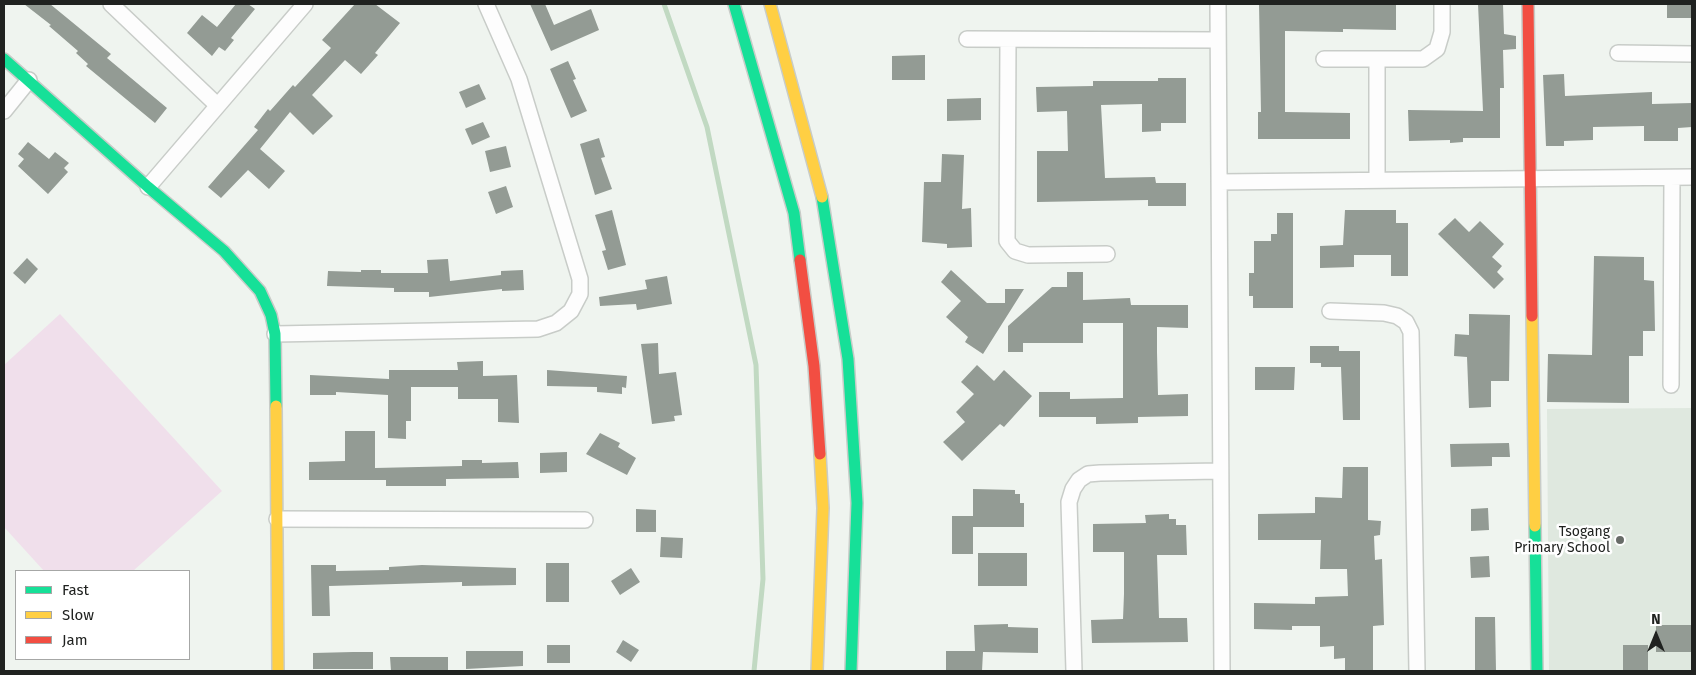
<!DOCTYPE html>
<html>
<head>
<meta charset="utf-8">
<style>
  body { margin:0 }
  #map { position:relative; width:1696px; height:675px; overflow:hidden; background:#eff4ef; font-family:"Fira Sans",sans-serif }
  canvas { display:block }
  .frame { position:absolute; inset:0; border:5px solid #202220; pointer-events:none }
  .legend { position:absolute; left:15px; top:570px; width:175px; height:90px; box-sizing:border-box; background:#fff; border:1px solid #a6a7a6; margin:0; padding:6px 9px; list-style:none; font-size:15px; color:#202220 }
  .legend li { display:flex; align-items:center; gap:10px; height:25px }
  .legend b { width:25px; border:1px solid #a6a7a6 }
  .north { position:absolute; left:1631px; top:610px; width:50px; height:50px; -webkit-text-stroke:4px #fff; paint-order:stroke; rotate:0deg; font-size:14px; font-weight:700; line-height:20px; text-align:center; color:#202220 }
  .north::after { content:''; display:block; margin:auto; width:18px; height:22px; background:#202220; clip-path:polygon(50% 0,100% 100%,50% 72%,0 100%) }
</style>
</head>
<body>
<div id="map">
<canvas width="1696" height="675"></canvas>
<div class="frame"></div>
<ul class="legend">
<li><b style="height:6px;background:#16e098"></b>Fast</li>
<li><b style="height:6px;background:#ffcf43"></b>Slow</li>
<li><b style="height:6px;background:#f24e42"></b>Jam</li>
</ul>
<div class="north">N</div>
</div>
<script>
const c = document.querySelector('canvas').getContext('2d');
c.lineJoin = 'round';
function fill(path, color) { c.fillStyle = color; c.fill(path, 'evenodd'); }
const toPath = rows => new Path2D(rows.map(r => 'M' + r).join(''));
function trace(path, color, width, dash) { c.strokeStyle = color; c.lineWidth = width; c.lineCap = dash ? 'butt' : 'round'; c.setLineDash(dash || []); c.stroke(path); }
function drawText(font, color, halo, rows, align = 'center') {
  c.font = font + ' "Fira Sans",sans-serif'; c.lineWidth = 5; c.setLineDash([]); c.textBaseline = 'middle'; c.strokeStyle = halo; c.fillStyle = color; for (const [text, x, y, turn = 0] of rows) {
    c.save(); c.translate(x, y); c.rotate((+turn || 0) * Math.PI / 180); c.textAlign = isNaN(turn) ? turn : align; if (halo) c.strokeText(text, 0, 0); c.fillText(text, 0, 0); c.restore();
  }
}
const built = toPath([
  [1692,408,1692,671,1549,671,1547,409]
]);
const green = toPath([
  [60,314,222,491,133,571,44,571,4,527,4,365]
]);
const stream = toPath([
  [664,4,707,127,756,365,763,579,754,671]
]);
const building = toPath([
  [24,4,50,4,111,54,107,58,167,108,155,123,86,66,88,64,76,53,78,51,49,26,51,25],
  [236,4,248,4,255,9,231,38,234,40,225,51,219,47,212,56,187,33,202,15,217,27],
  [355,4,375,4,400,23,375,53,378,55,361,74,345,60,312,95,333,116,313,135,290,112,260,149,285,171,269,189,248,170,221,198,208,187,258,130,254,127,268,109,270,111,293,85,295,87,331,48,322,40],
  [530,4,545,4,554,25,591,9,599,30,551,51],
  [1259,4,1396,4,1396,30,1343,29,1343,32,1285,31,1285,112,1350,113,1350,139,1258,139,1258,112,1261,112],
  [1478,4,1503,4,1504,34,1516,36,1516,49,1503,50,1504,88,1500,88,1500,138,1463,138,1463,142,1450,143,1450,140,1409,141,1408,110,1483,111],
  [1667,4,1692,4,1692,18,1667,18],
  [925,55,925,80,892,80,892,56],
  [568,61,576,79,573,80,587,111,571,118,550,69],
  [1564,74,1565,96,1652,92,1652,104,1692,103,1692,127,1678,128,1678,141,1644,141,1644,126,1593,127,1593,140,1564,141,1564,146,1546,146,1543,75],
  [1158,78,1186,78,1186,123,1161,123,1161,131,1142,132,1142,104,1101,105,1105,178,1155,177,1156,183,1186,183,1186,206,1148,206,1148,200,1037,202,1037,151,1068,151,1067,111,1037,112,1036,87,1093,86,1093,81,1158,81],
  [479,84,486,99,466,108,459,92],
  [981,98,981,120,947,121,947,99],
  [483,122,490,137,472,145,465,129],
  [599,138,605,157,601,158,612,189,595,195,580,144],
  [28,142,49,159,55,152,69,163,64,168,68,172,48,194,18,166,24,159,18,154],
  [506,146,511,167,490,172,485,151],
  [942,154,964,155,962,209,971,208,972,247,947,248,947,244,922,242,924,182,941,182],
  [506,186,513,207,496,214,488,192],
  [612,210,626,265,608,270,602,251,606,250,595,215],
  [1345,210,1396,210,1396,223,1408,223,1408,276,1391,276,1391,255,1354,255,1354,267,1320,268,1320,246,1343,245],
  [1277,213,1293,213,1293,308,1253,308,1253,296,1249,296,1249,273,1254,273,1254,241,1271,241,1271,234,1277,234],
  [1455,218,1469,232,1480,221,1504,244,1492,257,1502,266,1497,272,1504,279,1494,289,1438,234],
  [1594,256,1644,257,1644,280,1654,281,1655,331,1643,331,1643,356,1629,356,1629,403,1547,402,1548,354,1592,355],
  [27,258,38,269,25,284,13,273],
  [448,259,450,281,501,275,501,271,523,270,524,290,502,291,502,289,429,297,429,292,394,292,394,288,327,286,328,271,361,272,361,270,381,270,381,273,428,273,427,260],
  [951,270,987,303,1005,303,1005,289,1024,289,983,354,965,342,968,337,946,317,961,301,941,282],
  [1067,272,1083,272,1083,300,1130,298,1131,305,1188,305,1188,328,1157,327,1157,352,1158,395,1188,394,1188,416,1138,417,1138,423,1096,424,1096,417,1039,417,1039,392,1070,392,1070,399,1123,398,1123,323,1083,323,1083,343,1023,343,1023,352,1008,352,1008,326,1052,287,1067,287],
  [667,276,672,304,637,310,636,304,600,306,599,297,647,289,645,280],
  [1469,314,1510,315,1509,381,1491,381,1491,407,1469,408,1467,357,1454,356,1455,334,1469,335],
  [658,343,659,374,676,372,682,415,674,416,675,421,652,424,641,344],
  [1310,346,1339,346,1339,351,1360,351,1360,420,1343,420,1341,367,1321,367,1321,363,1310,363],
  [483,361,483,376,517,375,519,423,498,422,498,399,458,399,458,387,411,387,411,421,406,421,406,439,388,438,388,395,336,392,336,395,310,395,310,375,389,379,389,370,458,370,457,362],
  [977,365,994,381,1004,370,1032,396,1004,427,1000,424,962,461,943,442,965,422,956,412,974,394,961,382],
  [1255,367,1295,367,1294,390,1255,390],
  [547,370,627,376,626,388,622,387,622,394,597,392,597,387,547,386],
  [345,431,375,431,375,468,462,466,462,460,482,460,482,463,518,462,519,478,446,479,446,486,386,486,386,480,309,480,309,462,345,461],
  [600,433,620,443,618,447,636,458,627,475,586,454],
  [1509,443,1510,457,1492,457,1492,466,1451,467,1450,444],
  [567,452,567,472,540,473,540,453],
  [1343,467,1368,467,1368,520,1381,521,1380,535,1374,536,1375,560,1382,559,1384,625,1373,626,1373,671,1345,671,1345,658,1334,659,1334,646,1320,647,1320,626,1292,626,1292,630,1254,629,1254,603,1315,604,1315,597,1348,596,1347,569,1320,569,1321,540,1258,540,1258,514,1315,513,1315,497,1342,498],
  [973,489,1015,490,1015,494,1020,494,1020,503,1024,503,1024,527,973,527,973,554,952,554,952,516,973,516],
  [1488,508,1489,530,1471,531,1471,509],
  [636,509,656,510,656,532,636,532],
  [1169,514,1169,519,1176,519,1176,525,1186,525,1187,555,1157,555,1159,618,1187,618,1188,642,1092,643,1091,620,1123,619,1124,594,1124,552,1093,552,1093,524,1146,523,1145,515],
  [661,537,683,538,682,558,660,557],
  [978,553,1027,553,1027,586,978,586],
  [1489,556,1490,577,1471,578,1470,557],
  [546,563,569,563,569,602,546,602],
  [311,565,336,565,336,571,389,570,389,567,422,565,516,568,516,585,462,586,462,582,329,586,330,616,312,616],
  [631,568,640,582,620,595,611,581],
  [1475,617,1495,617,1496,671,1475,671],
  [1008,624,1008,627,1038,628,1038,653,983,652,982,671,946,671,946,651,975,651,974,625],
  [1656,625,1692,625,1692,652,1656,652],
  [623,640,639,650,631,662,616,652],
  [547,645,570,645,570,663,547,663],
  [1623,645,1648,645,1648,671,1623,671],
  [466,651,523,651,523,666,466,669],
  [353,652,373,652,373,669,313,669,313,653],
  [390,657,448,657,448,671,391,671]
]);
const street = toPath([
  [111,4,217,105],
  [1218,4,1222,671],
  [967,39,1218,40],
  [1008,41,1007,241,1015,251,1028,255,1107,254],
  [1618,53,1692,54],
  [1324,59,1423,59,1437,49,1442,32,1442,4],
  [4,111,29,80],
  [1377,180,1377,59],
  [1219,182,1692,177],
  [148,187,305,4],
  [1330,311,1384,313,1397,316,1406,322,1411,332,1417,671],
  [275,334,538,329,556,323,571,311,580,294,580,279,519,79,486,4],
  [1671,385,1672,178],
  [277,519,585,520],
  [1074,671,1069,502,1073,489,1079,480,1088,474,1100,473,1220,471]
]);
const fast = toPath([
  [734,4,794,213,800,260],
  [4,59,148,187,224,251,260,291,271,315,275,334,276,406],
  [822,197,848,359,857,503,851,671],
  [1535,526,1537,671]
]);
const slow = toPath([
  [770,4,822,197],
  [1532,316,1535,526],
  [276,406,278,671],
  [817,671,823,508,820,454]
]);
const jam = toPath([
  [1528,4,1532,316],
  [800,260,814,366,820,454]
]);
const markers = [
  [1620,540,5,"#686c68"]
];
const poiNames = [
  ["Tsogang",1610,532],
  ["Primary School",1610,548]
];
fill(built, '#dfe8df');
fill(green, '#f0dfeb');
trace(stream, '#c1d9c2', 5);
fill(building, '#939b94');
trace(street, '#c8ccc8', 18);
trace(fast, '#c8ccc8', 14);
trace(slow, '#c8ccc8', 14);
trace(jam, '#c8ccc8', 14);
trace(street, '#fdfdfd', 15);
trace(fast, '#16e098', 11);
trace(slow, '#ffcf43', 11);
trace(jam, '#f24e42', 11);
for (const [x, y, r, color] of markers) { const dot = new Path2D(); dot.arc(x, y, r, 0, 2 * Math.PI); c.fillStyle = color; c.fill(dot); trace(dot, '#fff', 2); }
drawText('14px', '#202220', '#fff', poiNames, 'right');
</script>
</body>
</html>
